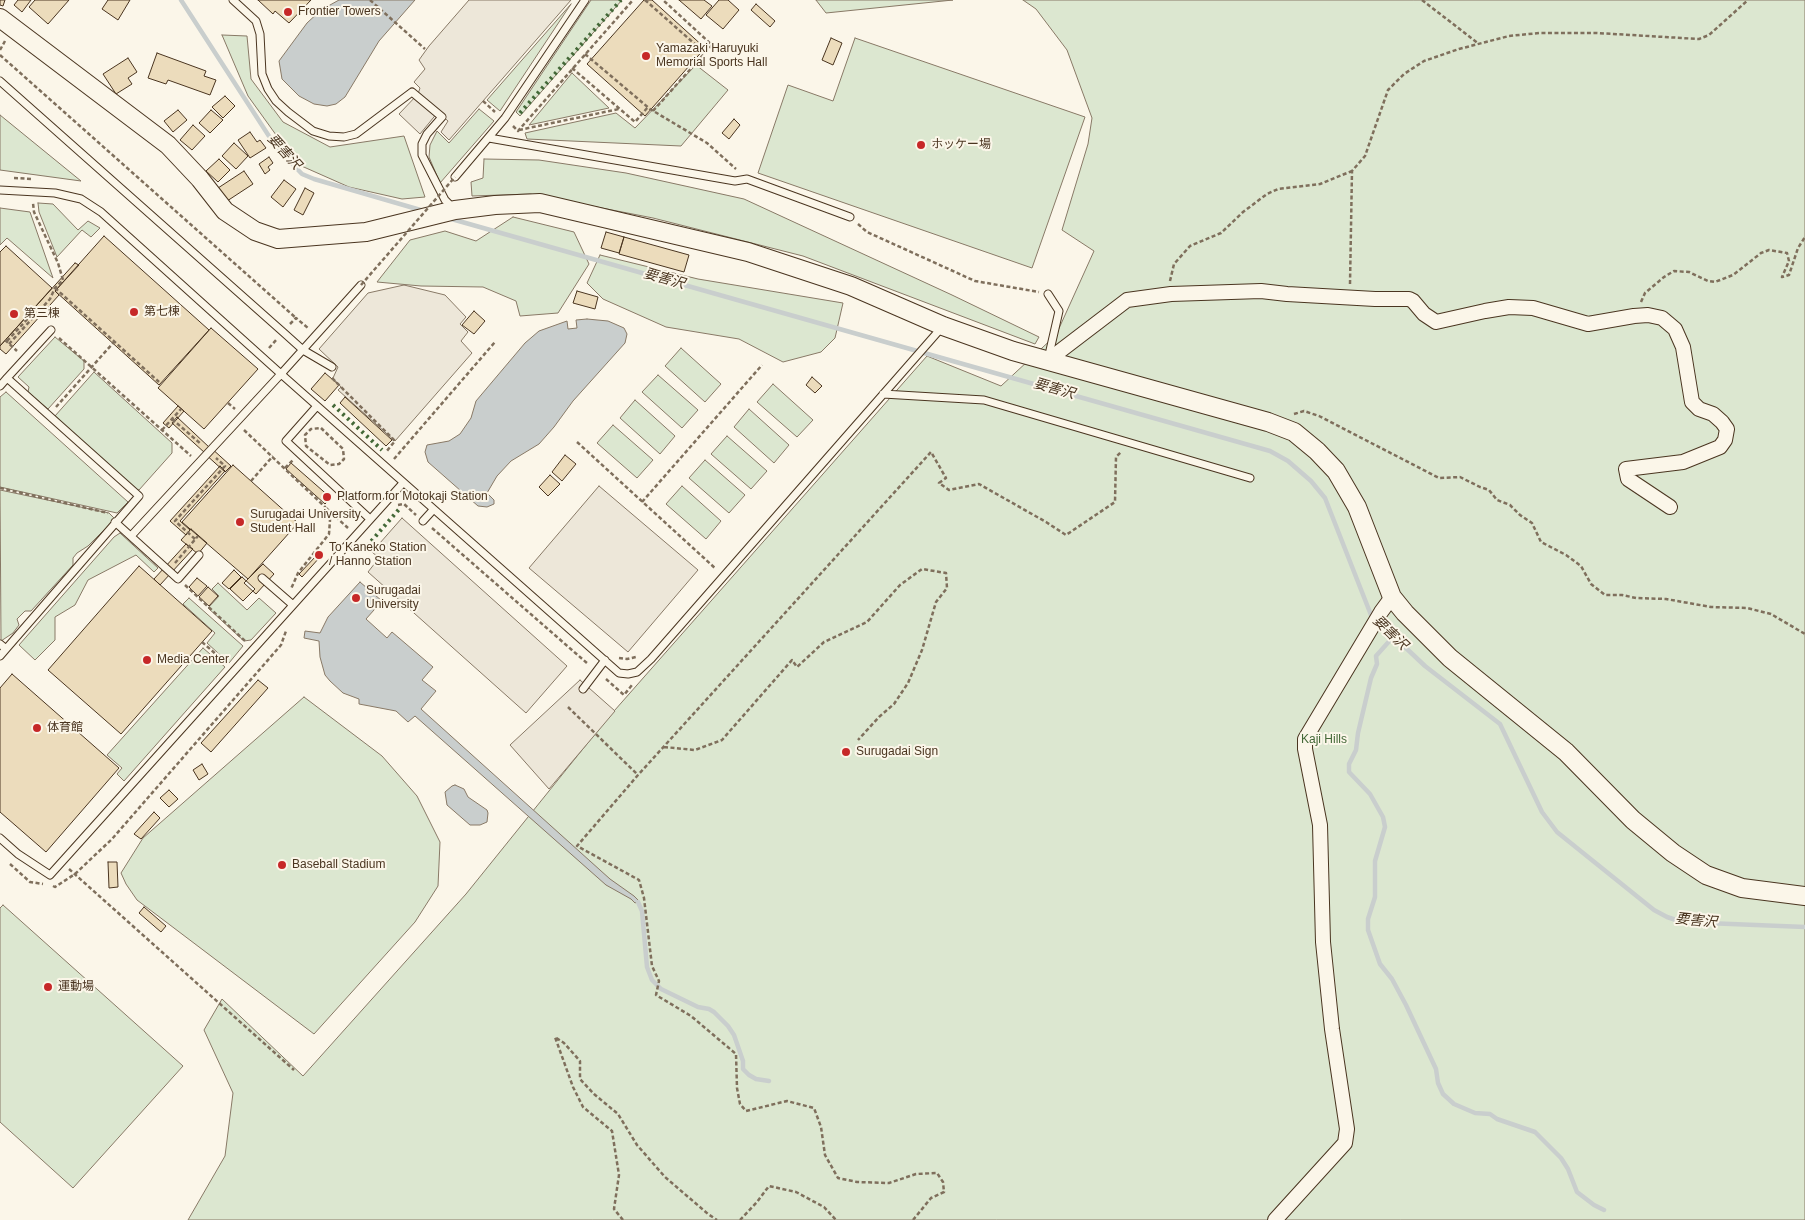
<!DOCTYPE html>
<html>
<head>
<meta charset="utf-8">
<style>
  body { margin:0 }
  canvas { display:block; background:#fbf6e9 }
</style>
</head>
<body>
<canvas width="1805" height="1220"></canvas>
<script>
const c = document.querySelector('canvas').getContext('2d');
c.lineJoin = 'round';
function fill(path, color) { c.fillStyle = color; c.fill(path, 'evenodd'); }
const toPath = rows => new Path2D(rows.map(r => 'M' + r).join(''));
function trace(path, color, width, dash) { c.strokeStyle = color; c.lineWidth = width; c.lineCap = dash ? 'butt' : 'round'; c.setLineDash(dash || []); c.stroke(path); }
function drawText(font, color, halo, rows, align = 'center') {
  c.font = font + ' Arial,"Noto Sans JP",sans-serif'; c.lineWidth = 4; c.setLineDash([]); c.textBaseline = 'middle'; c.strokeStyle = halo; c.fillStyle = color; for (const [text, x, y, turn = 0] of rows) {
    c.save(); c.translate(x, y); c.rotate((+turn || 0) * Math.PI / 180); c.textAlign = isNaN(turn) ? turn : align; if (halo) c.strokeText(text, 0, 0); c.fillText(text, 0, 0); c.restore();
  }
}
const green = toPath([
  [591,0,622,0,520,116,516,112,591,0],
  [816,0,953,0,826,13,816,0],
  [1023,0,1805,0,1805,1220,188,1220,225,1156,233,1093,204,1030,222,999,303,1076,466,894,607,719,927,356,1001,386,1056,335,1094,251,1062,230,1088,144,1092,118,1067,50,1036,9,1023,0],
  [571,4,500,111,487,100,571,4],
  [222,35,247,36,251,79,283,122,330,147,404,136,425,197,402,199,349,187,297,164,248,96,222,35],
  [855,38,1085,117,1032,268,758,173,788,85,833,101,855,38],
  [696,65,728,90,681,146,527,139,525,133,616,113,635,128,696,65],
  [572,73,609,108,529,125,572,73],
  [479,109,494,121,440,183,429,157,430,145,437,131,449,143,479,109],
  [0,115,81,181,0,170,0,115],
  [484,159,539,160,626,173,744,199,952,295,1039,337,1035,344,803,256,653,218,530,194,472,196,471,182,483,178,484,159],
  [38,203,53,204,78,230,88,221,100,228,91,237,82,230,57,257,39,212,38,203],
  [0,208,30,212,53,278,7,238,0,245,0,208],
  [513,217,574,232,589,264,558,313,520,316,516,301,483,287,421,286,377,282,410,240,445,231,476,241,513,217],
  [600,255,698,279,843,303,835,338,821,352,783,362,739,339,666,327,603,299,587,283,600,255],
  [55,337,84,361,84,369,48,409,28,392,29,387,18,377,55,337],
  [681,348,721,384,705,402,665,366,681,348],
  [94,372,172,443,172,453,139,490,134,489,55,416,94,372],
  [658,375,698,410,682,428,642,392,658,375],
  [773,384,813,420,797,437,757,402,773,384],
  [6,392,128,502,117,513,0,487,0,397,6,392],
  [635,400,675,436,660,454,620,418,635,400],
  [749,409,789,445,774,463,734,427,749,409],
  [613,425,653,460,637,478,597,443,613,425],
  [727,436,767,471,751,489,711,454,727,436],
  [705,460,745,495,729,513,689,478,705,460],
  [682,486,721,521,706,539,666,504,682,486],
  [0,490,109,513,115,519,88,546,77,553,73,558,73,565,31,611,25,611,17,619,19,625,13,633,1,641,0,490],
  [120,533,158,568,154,572,136,555,88,580,75,605,55,617,55,640,35,660,19,645,114,537,120,533],
  [218,583,247,610,259,598,276,613,251,640,244,641,208,608,219,596,212,589,218,583],
  [189,598,243,646,229,663,207,643,215,633,183,604,189,598],
  [203,648,225,667,124,781,117,774,122,768,107,755,203,648],
  [304,697,382,756,417,796,440,842,438,886,415,922,314,1034,137,900,126,884,121,873,143,838,304,697],
  [3,905,183,1066,73,1188,0,1122,0,908,3,905]
]);
const parking = toPath([
  [469,0,571,0,449,140,441,132,448,121,438,112,420,134,399,114,418,94,420,88,414,82,425,69,419,60,429,46,469,0],
  [404,285,445,295,466,317,460,324,468,332,461,341,472,353,395,441,338,390,341,387,333,378,338,367,319,349,368,293,404,285],
  [599,486,698,570,628,652,529,568,599,486],
  [402,518,567,666,526,713,368,572,379,558,372,552,402,518],
  [580,680,615,711,549,789,510,745,580,680]
]);
const water = toPath([
  [339,0,415,0,379,41,345,97,336,104,327,106,314,104,299,96,282,79,279,61,307,23,321,10,339,0],
  [587,319,608,321,624,328,627,334,625,343,573,401,554,427,539,444,511,461,497,476,487,493,494,500,494,504,487,507,478,506,428,462,425,452,427,445,449,441,460,434,471,418,476,401,525,343,539,331,567,321,568,329,577,328,576,320,587,319],
  [360,582,382,601,366,619,387,638,392,632,433,667,422,680,436,691,421,709,610,879,634,896,639,901,635,903,631,899,606,885,415,716,408,722,396,711,359,704,359,699,343,693,330,681,325,675,320,657,319,641,304,638,305,631,320,633,328,617,360,582],
  [455,785,464,789,468,797,487,810,488,813,487,822,480,825,470,825,447,805,445,792,452,786,455,785]
]);
const stream = toPath([
  [181,0,276,147,302,174,314,179,424,211],
  [448,218,1270,451,1288,461,1311,481,1325,498,1371,615,1425,666,1500,724,1542,812,1557,832,1654,910,1667,917,1682,922,1805,927],
  [1393,637,1376,656,1377,664,1371,678,1358,733,1356,750,1349,764,1349,772,1370,794,1383,817,1385,827,1375,861,1375,897,1368,919,1368,930,1380,964,1392,979,1406,1005,1436,1069,1438,1083,1443,1094,1454,1104,1475,1113,1490,1114,1497,1119,1535,1132,1561,1158,1568,1169,1577,1192,1594,1205,1604,1210],
  [638,902,642,911,647,967,652,980,661,989,698,1007,709,1009,714,1012,728,1026,734,1035,743,1061,743,1069,749,1075,756,1079,769,1081]
]);
const building = toPath([
  [0,0,5,0,3,6,0,5,0,0],
  [18,0,31,0,22,12,14,5,18,0],
  [35,0,69,0,48,24,29,7,35,0],
  [108,0,130,0,118,20,102,9,108,0],
  [258,0,311,0,289,23,275,11,273,14,258,0],
  [644,0,652,0,705,48,645,116,587,64,644,0],
  [679,0,704,0,712,6,701,19,679,0],
  [719,0,728,0,739,10,723,29,706,15,719,0],
  [756,4,775,21,770,27,751,10,756,4],
  [831,38,842,43,833,65,822,60,831,38],
  [157,53,206,71,204,76,216,80,210,95,168,80,166,84,148,78,157,53],
  [128,58,137,72,128,78,132,84,116,94,103,74,128,58],
  [225,96,235,106,223,118,212,107,225,96],
  [178,110,187,120,173,132,164,121,178,110],
  [211,110,223,120,210,133,199,123,211,110],
  [734,119,740,125,729,139,722,133,734,119],
  [193,125,205,136,192,150,180,140,193,125],
  [250,132,257,142,260,140,266,148,250,158,238,140,250,132],
  [234,143,248,156,236,169,222,156,234,143],
  [269,157,273,163,268,167,270,170,265,174,259,164,269,157],
  [219,159,230,170,218,182,206,171,219,159],
  [244,171,253,184,224,203,215,190,244,171],
  [284,180,296,189,283,207,271,197,284,180],
  [305,188,314,193,303,215,294,210,305,188],
  [606,232,624,237,619,253,601,248,606,232],
  [104,236,209,330,159,385,55,291,104,236],
  [624,237,689,255,684,272,619,254,624,237],
  [6,246,52,288,0,346,0,252,6,246],
  [75,263,79,265,55,291,59,295,6,354,0,349,0,346,75,263],
  [577,291,598,297,595,309,573,303,577,291],
  [474,311,485,321,474,334,462,325,474,311],
  [211,328,258,369,204,429,158,388,211,328],
  [325,373,339,385,325,401,311,389,325,373],
  [812,377,822,386,815,393,806,385,812,377],
  [345,397,392,440,386,446,340,403,345,397],
  [178,406,184,411,169,428,163,423,178,406],
  [177,417,210,448,205,453,172,423,177,417],
  [210,447,231,466,225,472,204,453,210,447],
  [565,455,576,464,562,481,552,472,565,455],
  [291,463,331,498,325,504,286,469,291,463],
  [233,465,298,523,248,579,182,522,233,465],
  [220,466,225,471,180,521,190,530,186,535,170,521,220,466],
  [550,475,560,484,548,496,539,487,550,475],
  [191,529,207,543,198,554,181,540,191,529],
  [186,544,193,549,160,585,154,579,186,544],
  [317,555,320,557,302,577,299,574,317,555],
  [263,564,274,574,256,594,244,583,263,564],
  [139,566,212,631,121,734,48,670,139,566],
  [234,570,241,577,229,589,222,583,234,570],
  [242,577,255,589,243,601,230,589,242,577],
  [197,578,207,586,198,596,189,587,197,578],
  [208,587,218,596,209,606,199,597,208,587],
  [12,674,119,768,46,852,0,812,0,688,12,674],
  [258,680,268,688,211,752,201,743,258,680],
  [202,764,208,774,199,780,193,770,202,764],
  [169,790,178,799,169,807,160,798,169,790],
  [154,812,160,818,141,839,134,834,154,812],
  [108,862,117,862,118,887,109,888,108,862],
  [144,907,166,926,161,932,139,913,144,907]
]);
const path = toPath([
  [370,0,425,49],
  [645,0,705,53],
  [1422,0,1479,44],
  [0,50,5,41],
  [585,54,650,109,707,143,736,169],
  [0,55,296,318],
  [572,68,635,122,648,107],
  [483,101,495,112],
  [653,111,712,45,663,0],
  [513,126,518,131,633,0],
  [519,130,619,109],
  [14,178,33,179],
  [858,224,867,232,975,281,1039,292],
  [1170,281,1174,264,1190,246,1221,233,1243,212,1267,194,1278,189,1320,184,1352,171],
  [1350,284,1352,171,1365,156,1388,90,1404,74,1424,61,1459,49,1509,36,1539,33,1596,33,1699,39,1709,35,1748,0],
  [55,288,159,382],
  [1641,302,1645,293,1664,277,1674,271,1689,272,1708,281,1715,282,1733,275,1761,253,1769,250,1787,253,1789,261,1782,277,1789,275,1798,248,1805,237],
  [290,324,296,318,308,328],
  [59,338,191,456],
  [5,340,17,351],
  [7,341,33,313,35,315],
  [9,344,50,299,55,288,63,280,58,263,34,212,33,203],
  [269,348,277,339],
  [332,378,395,441,386,452],
  [228,403,235,409],
  [56,407,114,342],
  [1294,414,1304,411,1319,416,1439,478,1460,477,1480,487,1489,490,1497,500,1510,505,1520,515,1532,523,1541,542,1566,555,1581,566,1591,584,1605,595,1622,595,1636,598,1666,599,1711,607,1747,608,1771,614,1805,634],
  [172,419,201,444],
  [321,428,343,449,344,459,339,464,330,465,306,446,305,435,311,429,321,428],
  [162,430,181,409],
  [244,430,325,507,330,520,329,534,298,573,291,589],
  [577,442,716,569],
  [394,459,495,342],
  [285,468,293,460],
  [251,481,273,456],
  [0,488,108,513],
  [642,502,762,365],
  [398,505,404,504,416,515],
  [326,508,348,528],
  [432,528,588,664],
  [195,539,175,521,225,466,216,458],
  [175,563,198,536],
  [185,585,245,641],
  [202,642,226,663],
  [619,658,627,659,636,657],
  [606,679,624,695,632,685],
  [568,707,638,775],
  [664,747,695,750,722,740,792,660,797,667,824,642,867,622,900,585,922,569,946,573,947,588,936,602,922,650,908,683,894,704,879,717,858,740],
  [10,864,30,882,43,884],
  [69,869,294,1070],
  [53,886,55,887,75,874,112,839,281,645,286,631],
  [623,1220,614,1209,619,1175,612,1131,583,1107,573,1087,555,1037,564,1043,580,1061,580,1079,594,1094,618,1114,637,1145,665,1177,708,1214,717,1220],
  [740,1220,757,1202,769,1186,796,1192,824,1207,836,1220],
  [913,1220,931,1198,944,1192,943,1182,937,1173,916,1174,889,1183,857,1182,838,1178,825,1155,821,1127,814,1108,787,1101,746,1111,740,1104,737,1088,736,1054,691,1016,656,995,659,981,652,966,644,898,639,880,577,846,638,775,931,452,946,478,939,483,949,490,979,484,1046,522,1066,535,1115,502,1116,457,1121,452]
]);
const service = toPath([
  [233,0,256,21,260,34,262,74,268,89,276,101,288,112,313,131,329,136,344,137,356,134,412,92,442,117,427,134,422,144,422,155,445,200,454,209],
  [0,81,283,332,303,350,332,367],
  [489,138,735,181,747,179,850,217],
  [455,177,505,118,585,0],
  [0,190,55,193,81,199,101,212,281,374,361,285],
  [1048,359,1059,311,1048,294],
  [7,378,51,330],
  [0,386,7,378,139,496,6,649],
  [883,394,984,400,1250,478],
  [317,406,286,441,370,519],
  [423,521,433,510],
  [115,522,178,579,199,555],
  [131,536,281,374,619,673,628,674,637,672,651,659,943,326],
  [262,578,293,605],
  [0,644,6,649,0,656],
  [583,689,605,660],
  [0,838,18,854,50,875,403,483]
]);
const minor = toPath([
  [1047,361,1127,300,1171,294,1261,291,1287,294,1375,299,1409,299,1413,301,1424,314,1436,322,1485,311,1509,307,1533,308,1588,324,1634,316,1648,315,1662,318,1675,329,1683,347,1692,402,1699,409,1713,414,1722,422,1727,429,1725,440,1720,447,1683,462,1626,469,1628,479,1670,507],
  [1275,1220,1345,1143,1347,1129,1332,1029,1323,942,1320,825,1305,749,1305,739,1381,612,1392,597]
]);
const tertiary = toPath([
  [0,18,168,145,200,179,225,211,255,231,278,239,366,232,455,210,495,205,540,203,748,252,851,286,943,326,1013,351,1268,422,1294,432,1317,451,1336,471,1357,507,1392,597,1405,613,1450,658,1566,752,1633,820,1673,853,1706,875,1742,888,1805,896]
]);
const pathBridge = toPath([
  [361,285,455,177]
]);
const hedge = toPath([
  [520,113,621,0],
  [333,405,382,450],
  [367,546,401,507]
]);
const markers = [
  [288,12,5,"#c62828"],
  [646,56,5,"#c62828"],
  [921,145,5,"#c62828"],
  [134,312,5,"#c62828"],
  [14,314,5,"#c62828"],
  [327,497,5,"#c62828"],
  [240,522,5,"#c62828"],
  [319,555,5,"#c62828"],
  [356,598,5,"#c62828"],
  [147,660,5,"#c62828"],
  [37,728,5,"#c62828"],
  [846,752,5,"#c62828"],
  [282,865,5,"#c62828"],
  [48,987,5,"#c62828"]
];
const poiNames = [
  ["Frontier Towers",298,12],
  ["Yamazaki Haruyuki",656,49],
  ["Memorial Sports Hall",656,63],
  ["ホッケー場",931,145],
  ["第七棟",144,312],
  ["第三棟",24,314],
  ["Platform for Motokaji Station",337,497],
  ["Surugadai University",250,515],
  ["Student Hall",250,529],
  ["To Kaneko Station",329,548],
  ["/ Hanno Station",329,562],
  ["Surugadai",366,591],
  ["University",366,605],
  ["Media Center",157,660],
  ["体育館",47,728],
  ["Surugadai Sign",856,752],
  ["Baseball Stadium",292,865],
  ["運動場",58,987]
];
const parkNames = [
  ["Kaji Hills",1324,740]
];
const waterNames = [
  ["要害沢",284,152,48],
  ["要害沢",664,279,16],
  ["要害沢",1054,389,16],
  ["要害沢",1390,633,44],
  ["要害沢",1696,921,6]
];
fill(green, '#dce7d0');
trace(green, '#887966', 1);
fill(parking, '#ede7d9');
trace(parking, '#887966', 1);
fill(water, '#c9cecd');
trace(water, '#887966', 1);
trace(stream, '#c9cecd', 4.5);
fill(building, '#ecdcbc');
trace(building, '#4a3520', 1);
trace(service, '#4a3520', 9);
trace(minor, '#4a3520', 16);
trace(tertiary, '#4a3520', 20);
trace(path, '#7f6f5c', 2.5, [4, 2.5]);
trace(service, '#fbf6e9', 7);
trace(minor, '#fbf6e9', 14);
trace(tertiary, '#fbf6e9', 18);
trace(pathBridge, '#7f6f5c', 2.5, [4, 2.5]);
trace(hedge, '#436837', 4, [2.5, 4]);
for (const [x, y, r, color] of markers) { const dot = new Path2D(); dot.arc(x, y, r, 0, 2 * Math.PI); c.fillStyle = color; c.fill(dot); trace(dot, '#fbf6e9', 2); }
drawText('12px', '#4a3520', '#fbf6e9', poiNames, 'left');
drawText('12px', '#436837', '#fbf6e9', parkNames);
drawText('italic 14px', '#4a3520', '#fbf6e9', waterNames);
</script>
</body>
</html>
